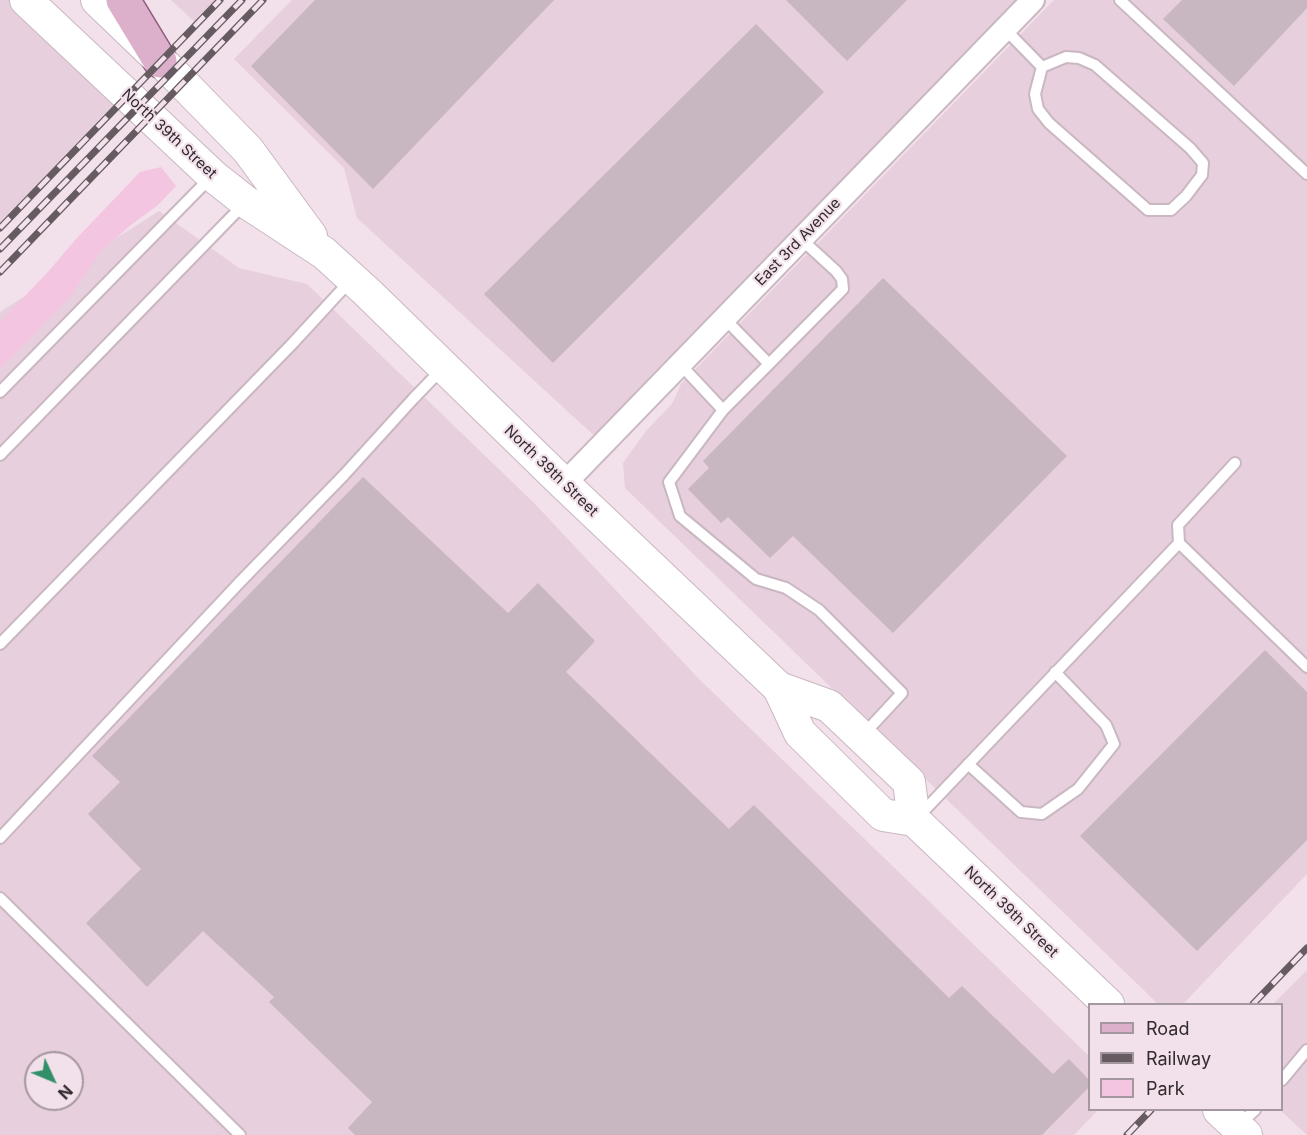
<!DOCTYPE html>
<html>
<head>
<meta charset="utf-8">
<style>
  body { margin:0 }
  #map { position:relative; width:1307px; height:1135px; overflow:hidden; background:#f2e0ea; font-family:Inter,sans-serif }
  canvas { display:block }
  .legend { position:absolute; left:1088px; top:1003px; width:195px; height:108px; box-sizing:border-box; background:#f2e0ea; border:2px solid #a5979f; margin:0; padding:8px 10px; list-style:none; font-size:18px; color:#312a2e }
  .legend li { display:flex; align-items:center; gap:12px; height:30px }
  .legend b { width:30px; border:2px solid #a5979f }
  .north { position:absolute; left:24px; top:1051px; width:60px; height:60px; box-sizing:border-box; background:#f2e0ea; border:2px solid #a5979f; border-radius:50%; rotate:134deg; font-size:16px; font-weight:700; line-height:24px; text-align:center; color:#312a2e }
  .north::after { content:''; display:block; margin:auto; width:21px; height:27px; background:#319069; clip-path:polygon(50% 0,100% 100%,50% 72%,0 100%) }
</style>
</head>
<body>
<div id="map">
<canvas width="1307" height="1135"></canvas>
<ul class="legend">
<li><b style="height:8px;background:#dcafcb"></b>Road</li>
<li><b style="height:8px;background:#655b61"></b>Railway</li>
<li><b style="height:16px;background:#f4c5e1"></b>Park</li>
</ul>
<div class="north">N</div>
</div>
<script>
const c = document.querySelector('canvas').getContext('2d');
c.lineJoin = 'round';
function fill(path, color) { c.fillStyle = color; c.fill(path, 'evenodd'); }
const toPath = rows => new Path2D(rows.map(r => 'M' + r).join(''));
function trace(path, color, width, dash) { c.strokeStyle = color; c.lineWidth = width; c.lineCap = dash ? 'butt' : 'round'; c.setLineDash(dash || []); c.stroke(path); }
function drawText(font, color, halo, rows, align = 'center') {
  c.font = font + ' Inter,sans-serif'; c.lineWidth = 4.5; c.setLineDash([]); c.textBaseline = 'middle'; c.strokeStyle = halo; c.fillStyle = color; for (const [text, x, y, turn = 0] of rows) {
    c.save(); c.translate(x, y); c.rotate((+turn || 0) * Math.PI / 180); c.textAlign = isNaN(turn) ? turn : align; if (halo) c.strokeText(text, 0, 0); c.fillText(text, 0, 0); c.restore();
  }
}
const built = toPath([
  [0,0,40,0,116,102,0,223],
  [171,0,223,0,199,26],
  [292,0,1029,0,600,441,357,218,344,168,234,59],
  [1054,0,1307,0,1307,874,1183,1004,1158,1004,625,488,623,463,646,431,672,404,681,384],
  [159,211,239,268,307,284,535,504,698,678,1089,1056,1090,1110,1098,1110,1074,1135,0,1135,0,312],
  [36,1063,72,1063,72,1099,36,1099],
  [1307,970,1307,1135,1280,1110,1282,1110,1282,1004,1273,1004]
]);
const green = toPath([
  [161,167,176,186,158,205,131,225,101,251,69,298,0,369,0,322,47,273,76,239,140,172]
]);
const building = toPath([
  [315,0,554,0,373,189,251,66],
  [786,0,907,0,847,61],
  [1182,0,1307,0,1307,8,1234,86,1163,19],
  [756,24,824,92,553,363,484,294],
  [883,278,1067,456,893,633,793,536,770,558,728,517,721,523,688,489,709,468,703,461],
  [363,477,508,613,538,583,595,641,566,672,729,829,754,805,949,998,962,986,1053,1074,1069,1059,1090,1081,1090,1086,1042,1135,355,1135,348,1128,372,1102,269,1002,274,997,203,931,147,987,86,923,141,869,88,814,120,782,92,756],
  [1265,650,1307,692,1307,840,1197,951,1080,836]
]);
const lane = toPath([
  [1120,0,1307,174],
  [1005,29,1042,67,1035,94,1038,109,1049,123,1148,210,1171,210,1186,196,1202,175,1203,163,1190,148,1095,65,1079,58,1066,57,1042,67],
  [680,364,723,410,769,364,724,318],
  [769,364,843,289,842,279,836,271,801,239],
  [0,392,210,178],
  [723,410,669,482,680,516,756,579,786,588,819,610,902,693,863,735],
  [0,455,244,204],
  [1235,463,1178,525,1179,543,1307,667],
  [0,644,293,343,350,281],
  [968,764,1021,812,1042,814,1078,789,1114,744,1106,725,1055,672],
  [919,816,1179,543],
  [0,838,240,582,344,475,413,399,441,370],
  [0,898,240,1135],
  [1282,1080,1307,1050],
  [1240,1124,1255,1110]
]);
const street = toPath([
  [564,484,1033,0]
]);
const secondary = toPath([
  [26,0,213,176,246,202,324,253,367,292,564,484,779,688,800,733,883,815,914,820,1108,1004],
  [97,0,172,72,248,150,311,236],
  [779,688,829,706,909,782,914,820],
  [1219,1110,1246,1135]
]);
const primary = toPath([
  [123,0,160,61]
]);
const rail = toPath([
  [0,228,220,0],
  [0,249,242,0],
  [0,272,263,0],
  [1253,1004,1307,948],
  [1127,1135,1151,1110]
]);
const streetNames = [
  ["North 39th Street",169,134,43],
  ["East 3rd Avenue",798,242,-46],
  ["North 39th Street",551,471,44],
  ["North 39th Street",1011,912,44]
];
fill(built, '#e7cfdd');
fill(green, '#f4c5e1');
fill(building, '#c8b6c0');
trace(lane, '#c9b7c1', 14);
trace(street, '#c9b7c1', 26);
trace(secondary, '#c9b7c1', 34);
trace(primary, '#915d7e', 36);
trace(lane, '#fff', 10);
trace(street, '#fff', 22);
trace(secondary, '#fff', 32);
trace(primary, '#dcafcb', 33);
trace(rail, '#655b61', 7);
trace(rail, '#f2e0ea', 4.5, [14]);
drawText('15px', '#312a2e', '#f2e0ea', streetNames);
</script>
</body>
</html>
